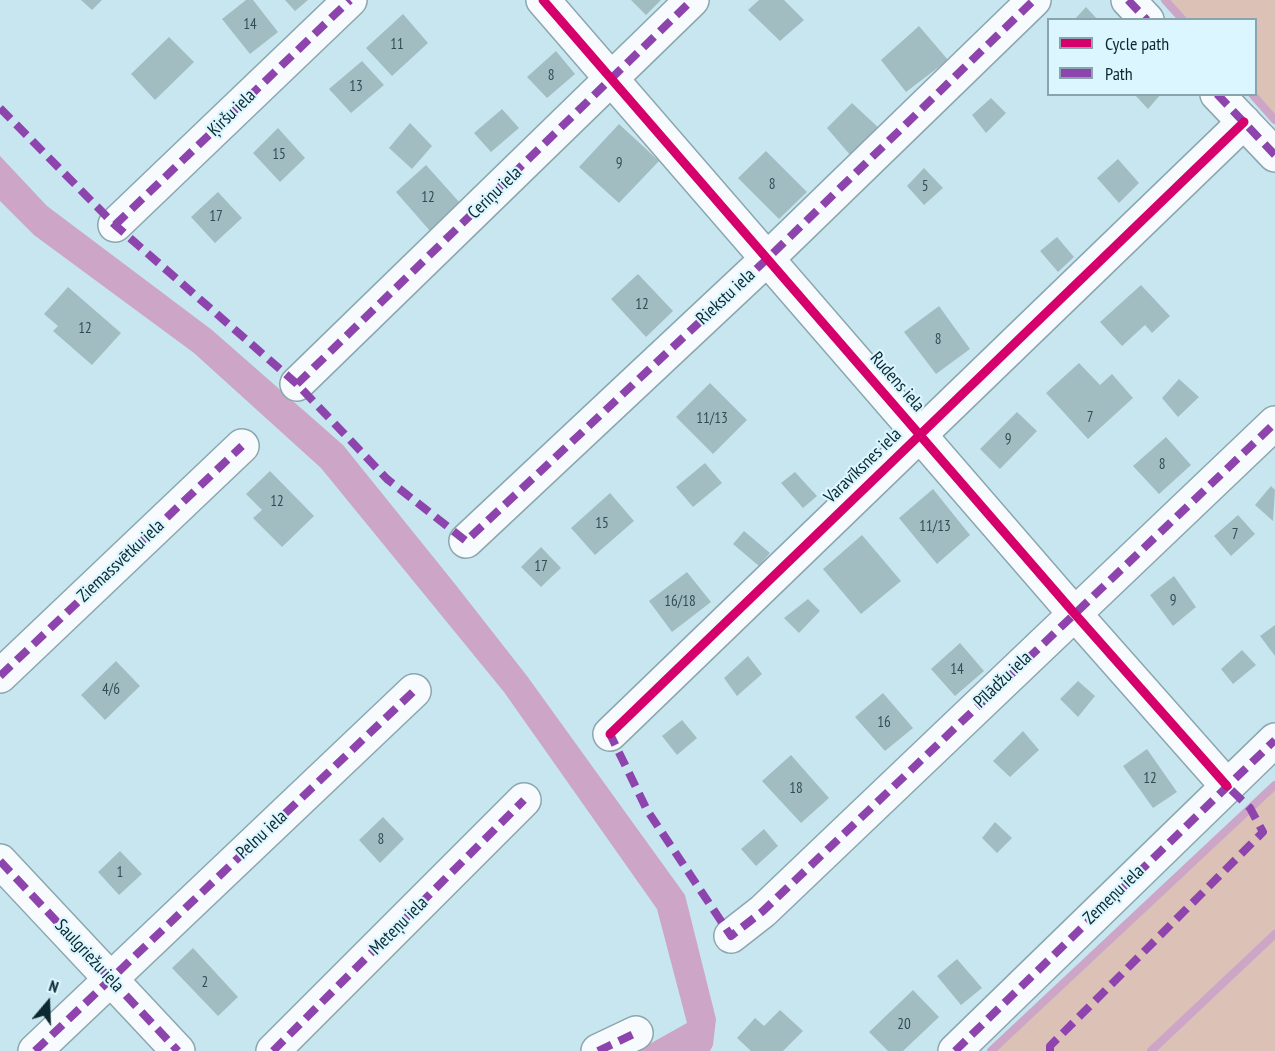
<!DOCTYPE html>
<html>
<head>
<meta charset="utf-8">
<style>
  body { margin:0 }
  #map { position:relative; width:1275px; height:1051px; overflow:hidden; background:#c8e6ef; font-family:"PT Sans Narrow",sans-serif }
  canvas { display:block }
  .legend { position:absolute; left:1047px; top:18px; width:210px; height:78px; box-sizing:border-box; background:#dcf6ff; border:2px solid #88a4ac; margin:0; padding:8px 10px; list-style:none; font-size:18px; color:#0b2830 }
  .legend li { display:flex; align-items:center; gap:12px; height:30px }
  .legend b { width:30px; border:2px solid #88a4ac }
  .north { position:absolute; left:18px; top:973px; width:60px; height:60px; -webkit-text-stroke:4px #dcf6ff; paint-order:stroke; rotate:19deg; font-size:16px; font-weight:700; line-height:24px; text-align:center; color:#0b2830 }
  .north::after { content:''; display:block; margin:auto; width:21px; height:27px; background:#0b2830; clip-path:polygon(50% 0,100% 100%,50% 72%,0 100%) }
</style>
</head>
<body>
<div id="map">
<canvas width="1275" height="1051"></canvas>
<ul class="legend">
<li><b style="height:8px;background:#d6006c"></b>Cycle path</li>
<li><b style="height:8px;background:#8e44ad"></b>Path</li>
</ul>
<div class="north">N</div>
</div>
<script>
const c = document.querySelector('canvas').getContext('2d');
c.lineJoin = 'round';
function fill(path, color) { c.fillStyle = color; c.fill(path, 'evenodd'); }
const toPath = rows => new Path2D(rows.map(r => 'M' + r).join(''));
function trace(path, color, width, dash) { c.strokeStyle = color; c.lineWidth = width; c.lineCap = dash ? 'butt' : 'round'; c.setLineDash(dash || []); c.stroke(path); }
function drawText(font, color, halo, rows, align = 'center') {
  c.font = font + ' "PT Sans Narrow",sans-serif'; c.lineWidth = 4.5; c.setLineDash([]); c.textBaseline = 'middle'; c.strokeStyle = halo; c.fillStyle = color; for (const [text, x, y, turn = 0] of rows) {
    c.save(); c.translate(x, y); c.rotate((+turn || 0) * Math.PI / 180); c.textAlign = isNaN(turn) ? turn : align; if (halo) c.strokeText(text, 0, 0); c.fillText(text, 0, 0); c.restore();
  }
}
const green = toPath([
  [1165,0,1275,0,1275,120,1252,95,1256,94,1256,20,1183,19],
  [1275,785,1275,1051,991,1051,1220,836]
]);
const water = toPath([
  [0,156,47,206,212,330,343,445,455,584,527,676,685,895,716,1019,713,1045,710,1051,637,1051,687,1023,657,909,504,692,321,468,194,353,34,235,0,201]
]);
const stream = toPath([
  [1165,0,1183,20],
  [1252,94,1275,120],
  [991,1051,1275,785],
  [1151,1051,1275,934]
]);
const building = toPath([
  [81,0,102,0,92,10],
  [246,0,253,0,278,32,250,54,222,19],
  [285,0,308,0,295,11],
  [631,0,661,0,646,15],
  [759,0,784,0,804,20,780,41,748,10],
  [1086,7,1098,20,1074,20],
  [403,14,428,43,392,76,366,48],
  [919,26,948,60,906,92,881,60],
  [169,37,194,62,155,100,131,74],
  [556,51,575,74,547,98,527,77],
  [362,61,384,85,351,113,329,89],
  [1134,94,1161,94,1148,109],
  [991,98,1006,113,986,133,972,115],
  [852,103,880,129,851,156,827,128],
  [502,109,519,128,491,152,474,133],
  [410,123,432,146,412,169,389,148],
  [619,124,659,161,619,203,579,167],
  [278,128,305,158,280,182,253,153],
  [766,151,807,192,779,219,738,178],
  [1118,159,1139,183,1119,203,1097,178],
  [426,165,460,203,430,231,396,192],
  [924,168,943,188,924,205,907,186],
  [218,192,242,218,215,243,191,217],
  [1057,237,1074,257,1058,272,1040,251],
  [638,274,673,311,646,337,611,299],
  [1141,285,1170,316,1152,333,1145,325,1122,346,1100,322],
  [68,287,121,333,92,365,53,331,58,326,44,314],
  [939,306,970,349,936,374,904,332],
  [1079,363,1100,385,1112,374,1133,398,1088,439,1046,393],
  [1179,379,1199,397,1178,417,1162,398],
  [710,383,747,420,713,454,676,417],
  [1017,412,1037,431,1000,469,980,449],
  [1166,437,1191,465,1159,494,1133,466],
  [705,463,722,483,693,507,676,487],
  [270,471,314,516,282,547,253,518,262,510,246,494],
  [795,472,817,496,803,508,781,483],
  [1271,486,1275,490,1273,521,1255,505],
  [933,489,970,535,937,564,899,518],
  [610,493,634,521,595,555,571,528],
  [1238,515,1255,534,1231,556,1214,536],
  [744,531,770,553,759,566,733,544],
  [862,535,901,581,861,614,823,569],
  [541,547,561,568,541,587,521,567],
  [687,572,711,602,672,632,649,601],
  [1174,576,1196,607,1173,626,1150,595],
  [808,599,820,611,799,633,784,618],
  [1275,625,1275,656,1260,636],
  [960,643,984,671,955,696,931,669],
  [1242,650,1256,665,1233,684,1221,669],
  [748,656,762,674,737,696,724,678],
  [116,661,140,686,105,720,81,695],
  [1078,681,1095,696,1078,717,1060,699],
  [883,693,913,728,885,751,855,717],
  [682,720,697,738,677,755,662,736],
  [1023,731,1039,750,1010,777,993,761],
  [1147,749,1177,792,1153,808,1123,766],
  [791,755,829,798,801,823,762,781],
  [383,817,404,839,380,863,359,840],
  [995,822,1012,838,997,853,982,838],
  [764,829,778,846,756,866,741,849],
  [120,851,142,874,119,895,98,872],
  [193,948,238,997,218,1016,172,968],
  [957,959,982,988,961,1005,937,976],
  [913,990,939,1017,903,1051,888,1051,869,1032],
  [780,1010,803,1031,783,1051,751,1051,737,1038,755,1018,764,1026]
]);
const minor = toPath([
  [543,0,1074,613,1227,786],
  [1128,0,1147,20],
  [1217,94,1275,155],
  [115,225,350,0],
  [297,384,692,0],
  [466,541,768,258,1034,0],
  [0,676,242,446],
  [610,734,1244,122],
  [0,861,178,1051],
  [731,936,763,911,1275,423],
  [35,1051,414,691],
  [273,1051,524,800],
  [598,1051,636,1033],
  [955,1051,1275,740]
]);
const quiet = toPath([
  [1128,0,1147,20],
  [1217,94,1275,155],
  [0,108,115,225,297,384,387,479,466,541,768,258,1034,0],
  [115,225,350,0],
  [297,384,692,0],
  [0,676,242,446],
  [612,732,610,734,647,810,731,936,763,911,1275,423],
  [0,861,178,1051],
  [35,1051,414,691],
  [273,1051,524,800],
  [598,1051,636,1033],
  [955,1051,1275,740],
  [1050,1051,1050,1046,1263,832,1250,808,1224,783]
]);
const cycleway = toPath([
  [543,0,1074,613,1227,786],
  [610,734,1244,122]
]);
const numberNames = [
  ["14",250,25],
  ["11",397,45],
  ["8",551,76],
  ["13",356,87],
  ["15",279,155],
  ["9",619,164],
  ["8",772,185],
  ["5",925,187],
  ["12",428,198],
  ["17",216,217],
  ["12",642,305],
  ["12",85,329],
  ["8",938,340],
  ["7",1090,418],
  ["11/13",712,419],
  ["9",1008,440],
  ["8",1162,465],
  ["12",277,502],
  ["15",602,524],
  ["11/13",935,527],
  ["7",1235,535],
  ["17",541,567],
  ["9",1173,601],
  ["16/18",680,602],
  ["14",957,670],
  ["4/6",111,690],
  ["16",884,723],
  ["12",1150,779],
  ["18",796,789],
  ["8",381,840],
  ["1",120,873],
  ["2",205,983],
  ["20",904,1025]
];
const streetNames = [
  ["Ķiršu iela",232,113,-44],
  ["Ceriņu iela",495,193,-44],
  ["Riekstu iela",726,297,-43],
  ["Rudens iela",897,382,49],
  ["Varavīksnes iela",863,466,-44],
  ["Ziemassvētku iela",121,561,-43],
  ["Pīlādžu iela",1003,680,-44],
  ["Pelnu iela",262,835,-43],
  ["Zemeņu iela",1114,895,-44],
  ["Meteņu iela",399,926,-45],
  ["Saulgriežu iela",89,956,47]
];
fill(green, '#dcc1b6');
fill(water, '#cca5c7');
trace(stream, '#cca5c7', 8);
fill(building, '#a2bdc2');
trace(minor, '#8ba6ae', 36);
trace(minor, '#f7fbfd', 33);
trace(quiet, '#8e44ad', 8, [15, 8]);
trace(cycleway, '#d6006c', 9);
drawText('15px', '#314d54', null, numberNames);
drawText('18px', '#0b2830', '#dcf6ff', streetNames);
</script>
</body>
</html>
